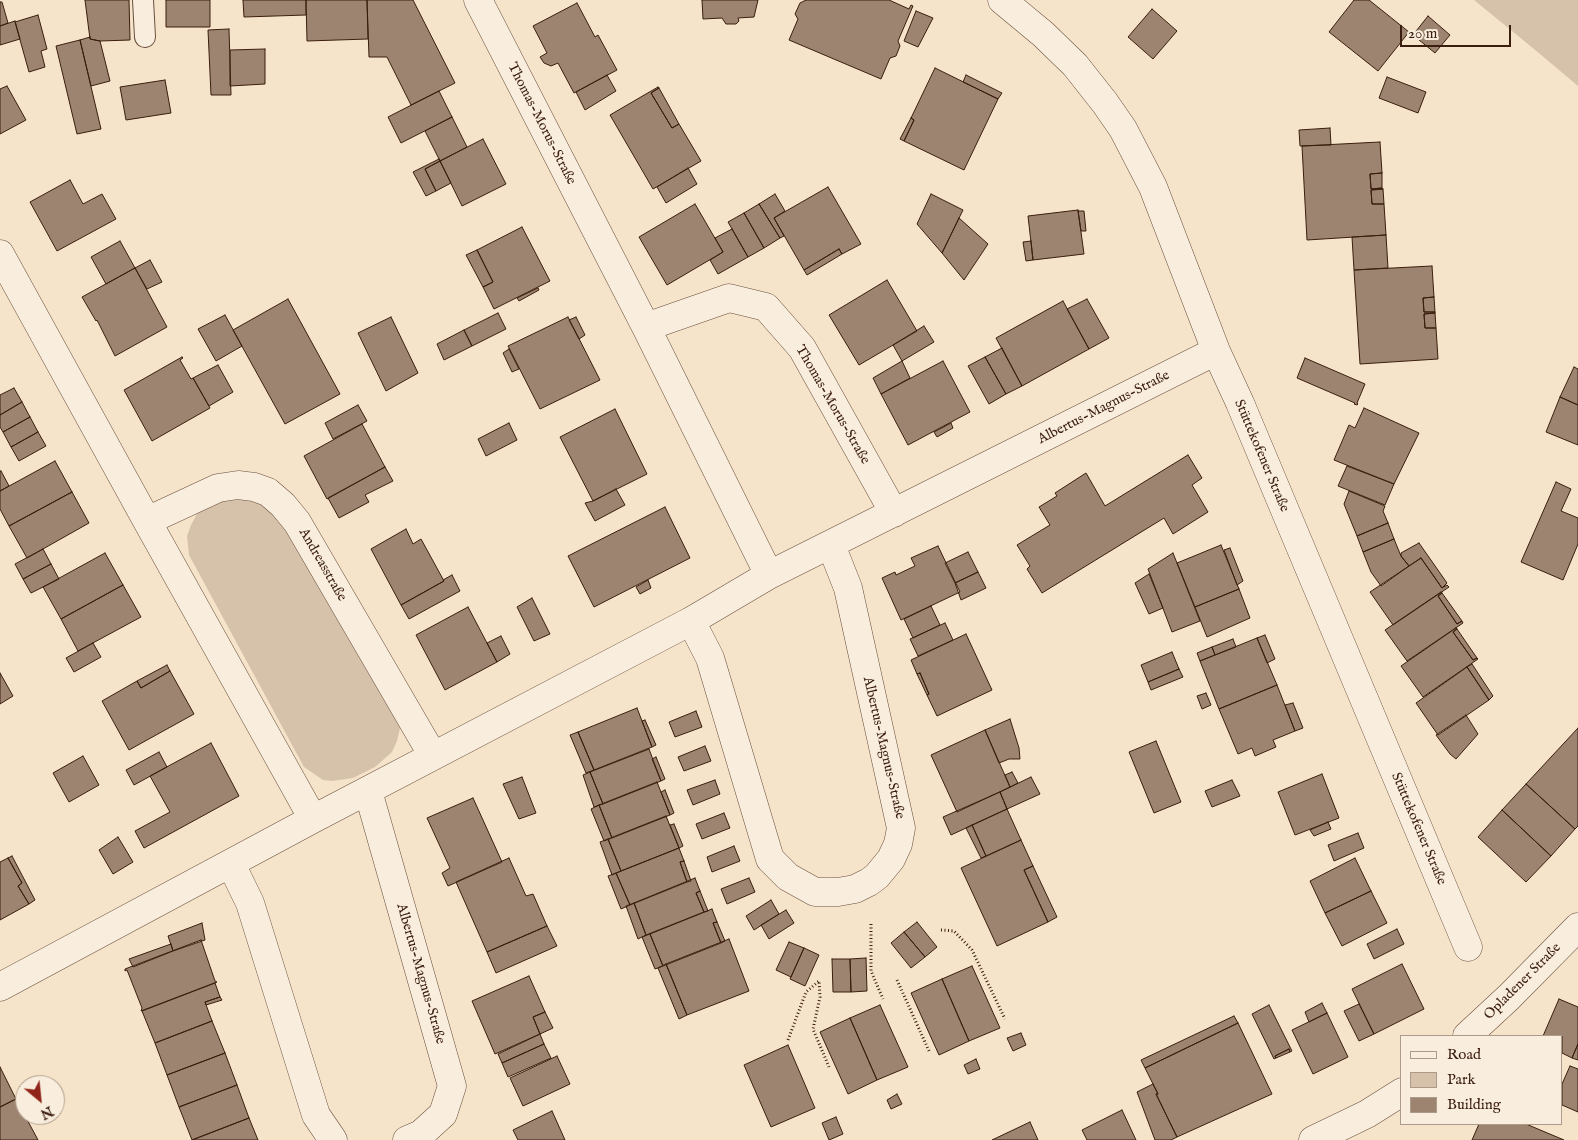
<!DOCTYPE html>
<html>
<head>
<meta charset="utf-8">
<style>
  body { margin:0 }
  #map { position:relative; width:1578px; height:1140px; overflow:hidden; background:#f6e4ca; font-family:"IM FELL English",serif }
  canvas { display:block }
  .legend { position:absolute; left:1400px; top:1035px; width:162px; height:90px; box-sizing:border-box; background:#f9eddd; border:1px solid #ad9a8a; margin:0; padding:6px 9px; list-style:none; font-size:15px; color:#3a1d0e }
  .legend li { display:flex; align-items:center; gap:10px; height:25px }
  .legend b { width:25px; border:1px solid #ad9a8a }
  .north { position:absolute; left:15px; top:1075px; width:50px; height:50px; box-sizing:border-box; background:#f9eddd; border:1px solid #ad9a8a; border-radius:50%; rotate:152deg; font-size:14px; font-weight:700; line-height:20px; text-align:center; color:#3a1d0e }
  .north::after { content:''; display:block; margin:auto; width:18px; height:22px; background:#8f2418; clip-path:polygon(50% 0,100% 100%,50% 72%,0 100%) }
  .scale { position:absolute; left:1400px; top:25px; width:111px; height:22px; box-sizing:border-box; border:2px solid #3a1d0e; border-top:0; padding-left:6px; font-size:15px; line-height:18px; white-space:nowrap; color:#3a1d0e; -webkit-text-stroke:4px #f9eddd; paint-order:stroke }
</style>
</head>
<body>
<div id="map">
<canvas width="1578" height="1140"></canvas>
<ul class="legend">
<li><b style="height:6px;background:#f9eddd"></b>Road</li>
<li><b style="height:14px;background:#d6c2aa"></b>Park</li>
<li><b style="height:14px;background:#9c8470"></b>Building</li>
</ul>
<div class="north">N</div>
<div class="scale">20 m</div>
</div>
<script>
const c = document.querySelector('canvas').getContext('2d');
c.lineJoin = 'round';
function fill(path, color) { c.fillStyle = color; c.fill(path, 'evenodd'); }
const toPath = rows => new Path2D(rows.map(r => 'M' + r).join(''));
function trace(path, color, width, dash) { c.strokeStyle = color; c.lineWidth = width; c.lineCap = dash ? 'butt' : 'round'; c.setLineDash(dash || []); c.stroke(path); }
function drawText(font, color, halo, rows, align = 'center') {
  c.font = font + ' "IM FELL English",serif'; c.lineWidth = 4; c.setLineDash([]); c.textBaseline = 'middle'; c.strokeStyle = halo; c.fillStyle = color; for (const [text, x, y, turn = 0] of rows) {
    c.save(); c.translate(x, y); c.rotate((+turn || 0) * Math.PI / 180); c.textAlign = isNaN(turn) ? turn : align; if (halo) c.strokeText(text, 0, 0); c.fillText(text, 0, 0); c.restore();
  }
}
const green = toPath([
  [1474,0,1578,0,1578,86,1534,49],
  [246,499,260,503,278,516,398,716,400,728,397,741,392,752,375,767,353,778,332,781,323,780,304,767,189,555,187,536,191,525,197,514,208,506,221,501]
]);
const building = toPath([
  [85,0,129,0,130,40,100,41,90,39,85,0],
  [166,0,210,0,210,27,166,27,166,0],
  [243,0,306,0,306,15,244,17,243,0],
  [306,0,367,0,368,39,307,41,306,0],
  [367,0,413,0,455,83,411,105,387,57,369,57,367,0],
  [702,0,758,0,754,17,738,18,739,21,736,24,726,24,722,18,703,19,702,0],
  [806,0,889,0,909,9,911,5,913,6,898,41,900,46,896,56,890,58,881,79,789,40,798,19,795,14,800,3,806,0],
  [1354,0,1369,0,1409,32,1378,71,1329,32,1354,0],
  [0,2,2,2,8,23,0,26,0,2],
  [577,3,595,37,598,35,617,70,574,93,558,63,551,66,544,63,540,57,547,53,533,26,577,3],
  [1152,9,1177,31,1153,59,1128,37,1152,9],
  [916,11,933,18,918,47,904,41,916,11],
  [38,15,47,49,41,51,45,67,29,72,15,22,38,15],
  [1428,16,1450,35,1435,53,1413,35,1428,16],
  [15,21,20,39,0,45,0,26,15,21],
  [229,29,231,95,211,95,208,30,229,29],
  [90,37,90,39,100,41,110,81,91,86,80,40,90,37],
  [80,40,101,129,77,134,56,46,80,40],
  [265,49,265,84,230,86,230,50,265,49],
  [935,68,998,99,964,170,904,141,914,120,911,118,935,68],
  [607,75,616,91,585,110,576,92,607,75],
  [966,75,1002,93,998,99,963,82,966,75],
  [1387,77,1426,92,1418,113,1379,98,1387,77],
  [165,80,171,113,126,120,120,87,165,80],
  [7,86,26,120,0,134,0,89,7,86],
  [658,87,659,88,651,93,672,128,679,124,701,161,653,189,610,115,658,87],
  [659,88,679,124,672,128,651,93,659,88],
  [439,91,452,117,401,143,388,117,439,91],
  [452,117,467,147,440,161,425,131,452,117],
  [911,118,914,120,904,141,900,139,911,118],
  [1330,128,1331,145,1300,146,1299,130,1330,128],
  [483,139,506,184,462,206,440,161,483,139],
  [1380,142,1382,173,1370,174,1371,189,1382,188,1383,189,1371,190,1372,204,1384,204,1386,235,1307,240,1302,146,1380,142],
  [439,159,440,161,425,169,436,191,426,196,413,172,439,159],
  [440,161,451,183,436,191,425,169,440,161],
  [688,168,697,184,666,203,657,187,688,168],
  [1382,173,1382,188,1371,189,1370,174,1382,173],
  [70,180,83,204,102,194,116,219,57,251,30,202,70,180],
  [828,187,861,244,842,254,839,249,804,270,774,218,828,187],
  [1383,189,1384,204,1372,204,1371,190,1383,189],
  [775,194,785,211,774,218,784,236,780,238,759,204,775,194],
  [931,194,963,210,942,253,917,224,931,194],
  [695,204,723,252,667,285,639,237,695,204],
  [759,204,780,238,764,248,744,213,759,204],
  [1078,210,1084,254,1033,260,1028,216,1078,210],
  [1078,211,1084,211,1086,231,1081,231,1078,211],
  [744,213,764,248,748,257,728,222,744,213],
  [959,218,988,244,964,280,942,253,959,218],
  [522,227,550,281,494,309,483,287,493,282,477,250,522,227],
  [732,229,748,257,718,274,710,260,723,252,715,238,732,229],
  [1386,235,1388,268,1354,270,1352,237,1386,235],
  [120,241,135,268,106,284,91,257,120,241],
  [1031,241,1033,260,1026,261,1023,242,1031,241],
  [839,249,842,254,807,275,804,270,839,249],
  [477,250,493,282,483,287,466,255,477,250],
  [150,260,162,282,147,289,135,268,150,260],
  [1432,266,1434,297,1423,298,1424,312,1435,312,1435,313,1424,314,1425,328,1436,328,1438,359,1360,364,1354,270,1432,266],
  [135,268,167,327,115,356,97,320,96,321,82,297,135,268],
  [887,280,917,331,859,365,829,315,887,280],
  [538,288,539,290,519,301,517,298,538,288],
  [1434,297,1435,312,1424,312,1423,298,1434,297],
  [288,299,340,394,285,424,233,330,288,299],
  [1087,299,1109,338,1089,349,1067,309,1087,299],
  [1063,301,1089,349,1022,386,996,338,1063,301],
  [498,313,506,329,472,346,464,330,498,313],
  [1435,313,1436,328,1425,328,1424,314,1435,313],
  [225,315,242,346,216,361,198,329,225,315],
  [391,317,418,373,386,391,358,333,391,317],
  [568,317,600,380,540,409,508,346,568,317],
  [576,317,585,335,579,339,569,320,576,317],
  [924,326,934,342,902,361,893,345,924,326],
  [464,330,472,346,444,360,437,344,464,330],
  [1002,348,1022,386,1006,394,985,357,1002,348],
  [509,349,519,369,512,372,503,353,509,349],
  [182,357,183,358,180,360,191,379,193,378,210,408,152,441,124,390,182,357],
  [985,357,1006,394,989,404,968,366,985,357],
  [1305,358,1365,384,1357,403,1358,404,1357,405,1354,404,1355,403,1297,378,1305,358],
  [902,361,910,378,881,394,873,378,902,361],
  [943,361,970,412,908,445,881,394,943,361],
  [218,365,233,392,209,406,193,378,218,365],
  [1574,367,1578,369,1578,405,1560,397,1574,367],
  [14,388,22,402,0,415,0,395,14,388],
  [1560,397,1578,405,1578,445,1546,432,1560,397],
  [22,402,30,417,3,432,0,427,0,415,22,402],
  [358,405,367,421,333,439,325,423,358,405],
  [1364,408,1419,433,1394,484,1334,460,1349,425,1355,428,1364,408],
  [615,409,647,474,593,501,560,437,615,409],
  [30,417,38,432,11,447,3,432,30,417],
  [509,423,517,440,486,456,478,439,509,423],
  [951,423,953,428,937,437,934,432,951,423],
  [362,424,385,467,327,499,304,456,362,424],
  [38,432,46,446,19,461,11,447,38,432],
  [1188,455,1202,478,1192,485,1208,512,1173,534,1164,518,1042,593,1027,569,1030,566,1017,545,1050,525,1039,507,1057,496,1055,493,1086,473,1105,506,1188,455],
  [55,461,72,492,9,526,0,509,0,491,55,461],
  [1347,466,1394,484,1385,505,1338,486,1347,466],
  [385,467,393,481,365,495,369,502,339,518,328,498,385,467],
  [1,471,9,486,0,491,0,471,1,471],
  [1556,482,1571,489,1561,511,1578,518,1578,544,1563,580,1521,562,1556,482],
  [616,489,625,505,595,521,585,503,593,501,616,489],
  [1349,491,1385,506,1383,511,1388,523,1357,536,1344,504,1349,491],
  [72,492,89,523,27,558,9,526,72,492],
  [665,507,690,558,594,607,568,556,665,507],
  [1388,523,1394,539,1363,552,1357,536,1388,523],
  [406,529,413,544,421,539,444,581,401,605,371,549,406,529],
  [1394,539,1401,556,1409,566,1381,586,1371,572,1363,552,1394,539],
  [1419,543,1447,583,1442,588,1421,558,1409,566,1401,556,1401,553,1419,543],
  [1221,545,1239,589,1195,607,1177,563,1221,545],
  [938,546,960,592,901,620,882,578,895,572,896,575,915,566,911,558,938,546],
  [1230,548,1243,581,1237,585,1224,550,1230,548],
  [43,549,51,564,23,579,15,564,43,549],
  [968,552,978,572,955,583,945,563,968,552],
  [105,553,123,585,61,619,43,587,105,553],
  [1173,553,1200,621,1172,632,1148,569,1173,553],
  [1421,558,1442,588,1447,585,1449,587,1393,625,1370,592,1421,558],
  [51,564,59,579,31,593,23,579,51,564],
  [978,572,986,588,961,600,955,583,978,572],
  [1149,574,1163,608,1149,614,1135,583,1149,574],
  [452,575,460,591,409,619,401,605,444,581,443,580,452,575],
  [648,580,651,588,640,594,636,587,648,580],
  [123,585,141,617,78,651,61,619,123,585],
  [1239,589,1250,618,1207,637,1195,607,1239,589],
  [1441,592,1442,593,1438,596,1457,624,1462,621,1463,623,1407,661,1385,630,1441,592],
  [1442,593,1462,621,1457,624,1438,596,1442,593],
  [532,598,550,634,534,641,517,607,532,598],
  [931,606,940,625,913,638,904,619,931,606],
  [468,607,497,662,445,690,416,635,468,607],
  [945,623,953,640,918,656,910,639,945,623],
  [1456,628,1457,629,1453,632,1473,660,1477,658,1478,659,1423,697,1401,666,1456,628],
  [1457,629,1477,658,1473,660,1453,632,1457,629],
  [966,634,992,690,937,716,927,695,929,694,920,673,917,674,911,660,966,634],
  [1265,635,1275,659,1267,663,1257,638,1265,635],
  [501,636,510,654,497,662,487,643,501,636],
  [1257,638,1277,685,1219,709,1200,661,1257,638],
  [1233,639,1236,647,1215,655,1212,647,1233,639],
  [93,643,101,657,74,672,66,658,93,643],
  [1212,647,1215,655,1200,661,1197,653,1212,647],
  [1172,652,1179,669,1148,682,1141,665,1172,652],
  [1472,664,1493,696,1489,700,1467,667,1472,664],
  [167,665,170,671,141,688,137,681,167,665],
  [1467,667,1489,700,1438,735,1416,703,1467,667],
  [1179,669,1183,677,1151,690,1148,682,1179,669],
  [170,671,194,714,129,750,102,701,137,681,141,688,170,671],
  [0,673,13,696,0,704,0,673],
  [920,673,929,694,927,695,917,674,920,673],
  [1277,685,1295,731,1273,740,1276,747,1255,756,1252,748,1238,754,1219,709,1277,685],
  [1206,693,1211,705,1202,709,1197,696,1206,693],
  [1293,703,1303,728,1295,731,1285,705,1293,703],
  [637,708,652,747,594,770,578,732,637,708],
  [696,711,702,727,675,737,669,722,696,711],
  [1466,715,1478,734,1456,759,1450,754,1436,735,1466,715],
  [1010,719,1019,748,1020,759,1009,759,999,763,985,730,1010,719],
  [645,720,656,745,652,747,642,721,645,720],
  [1578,728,1578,826,1575,829,1526,784,1578,728],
  [985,730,1010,787,957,812,931,755,985,730],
  [578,732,594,770,586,773,570,735,578,732],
  [1156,741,1181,802,1154,813,1129,752,1156,741],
  [211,743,239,796,144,848,135,831,170,812,150,776,211,743],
  [705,746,711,761,684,771,678,757,705,746],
  [649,749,661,781,603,804,590,772,649,749],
  [159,752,167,767,134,785,126,770,159,752],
  [83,756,99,785,69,802,53,773,83,756],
  [656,757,665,779,661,781,652,759,656,757],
  [590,772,603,804,594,807,583,775,590,772],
  [1012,772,1018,783,1010,787,1005,775,1012,772],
  [1322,774,1339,818,1295,835,1278,792,1322,774],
  [522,777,536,813,519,819,503,784,522,777],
  [1031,777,1040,794,1007,809,1000,792,1031,777],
  [715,780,720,794,693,805,687,790,715,780],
  [1232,780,1240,796,1212,807,1205,791,1232,780],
  [657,782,670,815,612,838,599,805,657,782],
  [1526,784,1575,829,1551,856,1502,810,1526,784],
  [665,790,674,813,670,815,661,792,665,790],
  [1000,792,1007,809,951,835,943,817,1000,792],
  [473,798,502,862,448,886,442,873,450,868,427,818,473,798],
  [599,805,612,838,604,841,591,809,599,805],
  [1007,809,1021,840,986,856,972,825,1007,809],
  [1502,810,1551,856,1526,882,1478,837,1502,810],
  [724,813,730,828,702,839,696,824,724,813],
  [666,816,679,848,621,871,608,839,666,816],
  [1328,822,1331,829,1314,836,1310,830,1328,822],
  [674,824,683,846,679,848,670,825,674,824],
  [972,825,986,856,981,858,966,828,972,825],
  [1358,833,1364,848,1334,861,1328,845,1358,833],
  [118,837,133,862,113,874,99,850,118,837],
  [608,839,621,871,612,875,600,842,608,839],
  [1021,840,1033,866,1024,870,1048,922,997,946,961,868,1021,840],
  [734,846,740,861,712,872,707,857,734,846],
  [679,848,684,861,680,862,687,882,630,905,616,873,679,848],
  [12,856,35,900,29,904,18,886,22,883,8,858,12,856],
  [8,858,22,883,18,886,29,904,0,920,0,862,8,858],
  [509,858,526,896,533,894,547,926,487,952,456,882,509,858],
  [1355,858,1371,891,1325,913,1310,881,1355,858],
  [684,861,691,881,687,882,680,862,684,861],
  [1033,866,1057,917,1048,922,1024,870,1033,866],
  [616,873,630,905,621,909,608,876,616,873],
  [695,878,700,891,696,893,704,912,646,935,634,903,695,878],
  [749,878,755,892,727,904,721,889,749,878],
  [700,891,708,911,704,912,696,893,700,891],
  [1371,891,1387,923,1342,946,1325,913,1371,891],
  [771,900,779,914,754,930,746,916,771,900],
  [634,903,646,935,638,939,626,906,634,903],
  [712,909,717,922,713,923,721,943,663,966,650,934,712,909],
  [786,910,794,923,769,939,761,925,786,910],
  [717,922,725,941,721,943,713,923,717,922],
  [917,922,937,947,925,957,904,932,917,922],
  [202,923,205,940,173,951,168,936,202,923],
  [547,926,557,946,496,973,487,952,547,926],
  [1397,929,1404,944,1374,959,1367,944,1397,929],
  [904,932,925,957,911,968,891,943,904,932],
  [650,934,663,966,655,969,642,937,650,934],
  [729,939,749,991,687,1015,666,964,729,939],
  [201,940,215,981,217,982,141,1011,142,1008,127,970,125,971,125,969,201,940],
  [789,942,804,948,791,977,776,970,789,942],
  [171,944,173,951,133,967,129,959,171,944],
  [804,948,819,955,805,986,790,979,804,948],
  [866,958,867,991,851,992,850,959,866,958],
  [832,959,850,959,851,992,833,992,832,959],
  [666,964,687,1015,679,1019,658,968,666,964],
  [1402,964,1424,1009,1374,1034,1352,989,1402,964],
  [972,966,1000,1028,969,1041,942,979,972,966],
  [529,976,545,1012,533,1017,540,1034,495,1054,472,1001,529,976],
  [942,979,969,1041,939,1055,911,993,942,979],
  [215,983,220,997,205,1002,212,1021,155,1043,142,1011,215,983],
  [220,997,222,1000,206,1005,205,1002,220,997],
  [1559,999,1578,1007,1578,1044,1572,1058,1562,1053,1562,1036,1543,1036,1559,999],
  [1322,1003,1327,1013,1309,1022,1305,1012,1322,1003],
  [1359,1004,1374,1034,1359,1041,1344,1011,1359,1004],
  [880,1005,908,1067,877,1080,850,1018,880,1005],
  [1269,1005,1292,1051,1290,1052,1289,1049,1275,1056,1276,1058,1274,1059,1252,1014,1269,1005],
  [545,1012,553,1028,540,1034,533,1017,545,1012],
  [1327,1013,1348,1057,1313,1074,1292,1030,1327,1013],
  [1234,1016,1238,1023,1145,1068,1141,1060,1234,1016],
  [850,1018,877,1080,848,1094,820,1032,850,1018],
  [212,1021,225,1053,167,1075,155,1043,212,1021],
  [1238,1023,1272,1094,1177,1137,1156,1094,1158,1094,1145,1068,1238,1023],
  [1021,1033,1026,1045,1013,1051,1007,1038,1021,1033],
  [540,1034,544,1044,502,1063,498,1054,540,1034],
  [544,1044,551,1058,508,1077,502,1063,544,1044],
  [1578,1044,1578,1060,1572,1058,1578,1044],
  [788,1045,815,1108,771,1127,744,1065,788,1045],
  [1289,1049,1290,1052,1276,1058,1275,1056,1289,1049],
  [225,1053,237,1085,179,1107,167,1075,225,1053],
  [557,1056,570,1084,523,1106,510,1078,557,1056],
  [976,1059,980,1069,968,1074,964,1065,976,1059],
  [1570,1066,1578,1069,1578,1112,1562,1105,1562,1084,1570,1066],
  [0,1067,16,1099,0,1107,0,1067],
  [1153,1084,1158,1094,1156,1094,1177,1137,1171,1140,1155,1140,1137,1092,1153,1084],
  [237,1085,249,1118,192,1140,179,1107,237,1085],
  [897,1094,902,1104,891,1109,887,1100,897,1094],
  [16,1099,38,1140,0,1140,0,1107,16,1099],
  [1122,1110,1136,1140,1087,1140,1082,1130,1122,1110],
  [552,1111,565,1140,518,1140,513,1130,552,1111],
  [836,1117,843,1134,829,1140,822,1123,836,1117],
  [249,1118,258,1140,192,1140,249,1118],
  [1030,1122,1038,1140,992,1140,1030,1122],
  [1479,1124,1526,1124,1564,1140,1472,1140,1479,1124]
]);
const path = toPath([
  [871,924,871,971,883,999],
  [941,930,954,931,972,950,1005,1019],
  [897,980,929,1051],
  [788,1040,806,992,819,981,820,997,813,1029,829,1067]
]);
const lane = toPath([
  [143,0,145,37]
]);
const street = toPath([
  [478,0,646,327],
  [1002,0,1043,34,1075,65,1105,103,1123,129,1153,187,1216,351,1240,403,1468,947],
  [0,254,147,521],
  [769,575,646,327,729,298,766,307,802,348,894,513],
  [691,621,710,658,770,859,788,877,815,892,838,892,855,889,869,882,877,876,891,859,898,844,901,828,848,588,831,545],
  [368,791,452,1086,443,1114,421,1134,407,1140],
  [313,819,147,521,218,488,238,485,254,487,268,492,283,505,297,522,433,756],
  [231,864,250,903,316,1115,333,1140],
  [0,987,313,819,691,621,769,575,1216,351],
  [1467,1036,1509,997,1578,927],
  [1313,1140,1367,1114,1402,1092]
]);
const streetNames = [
  ["Thomas-Morus-Straße",541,124,63],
  ["Thomas-Morus-Straße",832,405,60],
  ["Albertus-Magnus-Straße",1104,408,-27],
  ["Stüttekofener Straße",1261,456,67],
  ["Andreasstraße",322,565,60],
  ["Albertus-Magnus-Straße",883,748,77],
  ["Stüttekofener Straße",1418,829,67],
  ["Albertus-Magnus-Straße",420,974,74],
  ["Opladener Straße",1523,982,-45]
];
fill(green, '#d6c2aa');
fill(building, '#9c8470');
trace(building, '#3a1d0e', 1);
trace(lane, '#694f3d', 22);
trace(street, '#694f3d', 29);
trace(path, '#3a1d0e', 3, [1, 2.5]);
trace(lane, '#f9eddd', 20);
trace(street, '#f9eddd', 28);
drawText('14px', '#3a1d0e', '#f9eddd', streetNames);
</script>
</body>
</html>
